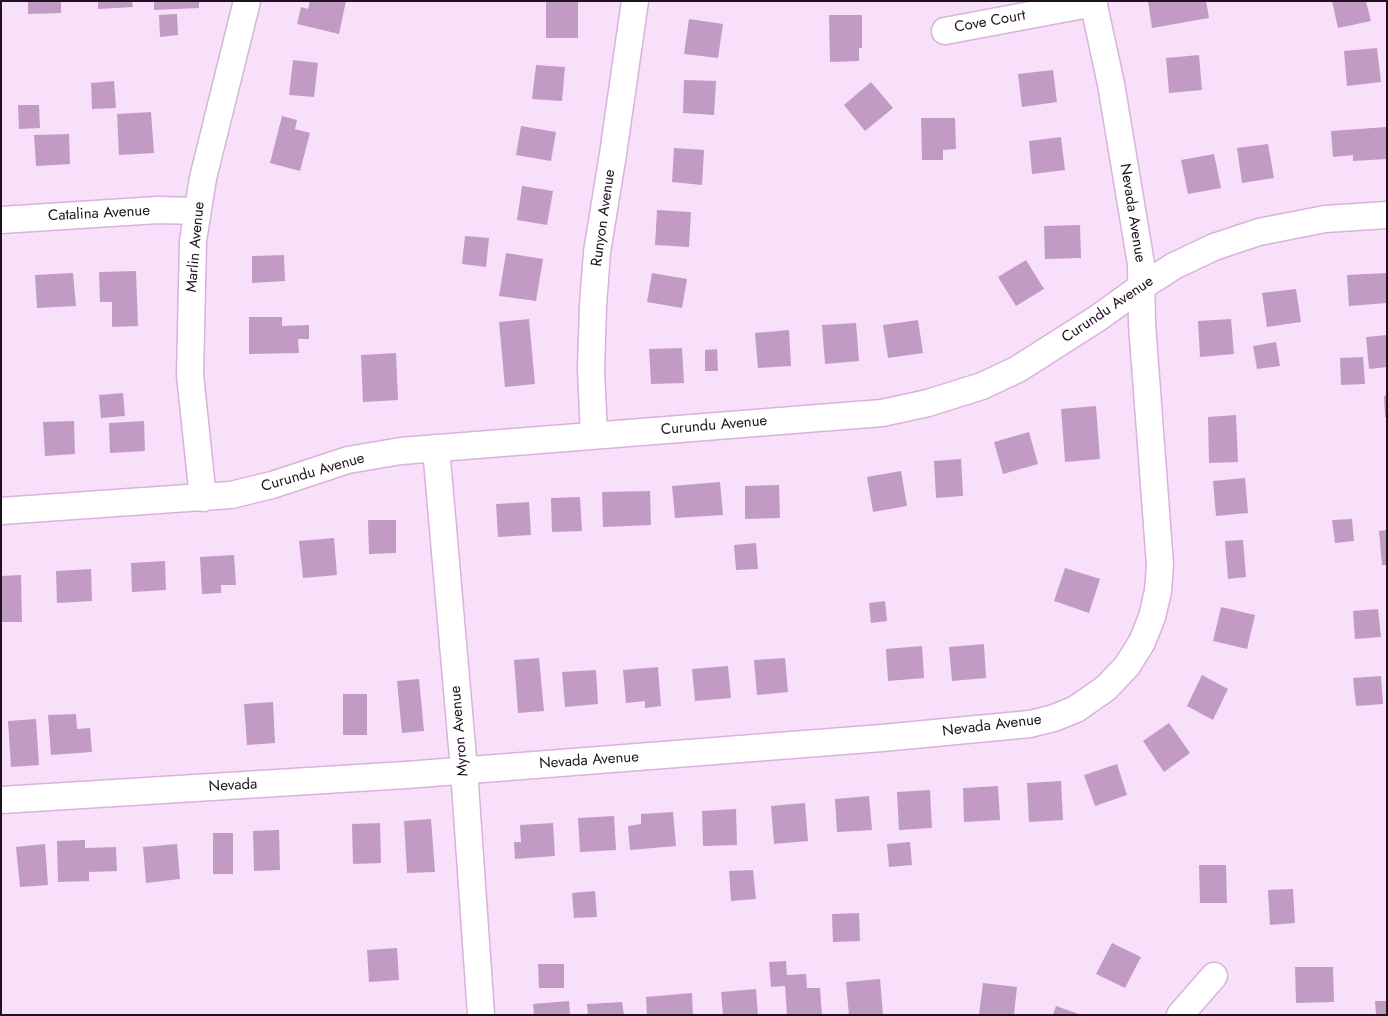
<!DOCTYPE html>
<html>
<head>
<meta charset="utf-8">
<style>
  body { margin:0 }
  #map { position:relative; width:1388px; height:1016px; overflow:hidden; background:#f8e0fa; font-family:Jost,sans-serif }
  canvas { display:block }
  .frame { position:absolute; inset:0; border:2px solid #1f1120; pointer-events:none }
</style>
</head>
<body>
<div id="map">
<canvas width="1388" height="1016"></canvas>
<div class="frame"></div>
</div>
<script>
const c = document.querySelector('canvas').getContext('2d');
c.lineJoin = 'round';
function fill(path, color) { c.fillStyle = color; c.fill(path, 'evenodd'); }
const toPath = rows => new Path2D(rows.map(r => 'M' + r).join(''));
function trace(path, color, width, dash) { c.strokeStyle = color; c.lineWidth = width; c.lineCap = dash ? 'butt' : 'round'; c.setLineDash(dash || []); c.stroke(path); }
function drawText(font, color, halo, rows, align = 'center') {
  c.font = font + ' Jost,sans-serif'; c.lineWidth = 4; c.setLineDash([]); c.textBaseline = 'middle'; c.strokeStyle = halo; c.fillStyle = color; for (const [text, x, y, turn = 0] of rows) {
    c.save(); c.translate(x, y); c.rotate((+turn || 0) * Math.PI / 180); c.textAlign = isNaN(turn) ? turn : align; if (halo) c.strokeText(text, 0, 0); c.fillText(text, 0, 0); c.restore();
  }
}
const building = toPath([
  [28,1,61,1,61,13,28,14],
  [98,1,132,1,133,7,98,9],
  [154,1,199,1,199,8,154,10],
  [310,1,346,1,339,34,297,24,301,7,308,9],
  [1148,1,1206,1,1209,18,1152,28],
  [1332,1,1366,1,1371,21,1338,28],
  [546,2,578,2,578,38,546,38],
  [177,14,178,35,160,37,159,15],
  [829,15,862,15,862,48,859,48,859,61,830,62],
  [689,19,723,24,718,58,684,54],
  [1377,48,1381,82,1347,86,1344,51],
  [1199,55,1202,90,1169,93,1166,58],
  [293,60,318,63,314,97,289,95],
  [536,65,565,67,562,101,532,99],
  [1053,70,1057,102,1022,107,1018,74],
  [684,80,716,81,714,115,683,113],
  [114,81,116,108,92,109,91,83],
  [871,82,893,108,865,131,844,105],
  [18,105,39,105,40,128,19,129],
  [151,112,154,153,119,155,117,114],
  [282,116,297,120,295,129,310,133,300,171,270,163],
  [921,118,955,118,956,149,943,150,943,160,922,160],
  [521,126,556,132,551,161,516,155],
  [1386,127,1387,159,1353,161,1353,155,1333,157,1331,131],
  [69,134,70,164,36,166,34,135],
  [1061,137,1065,170,1032,174,1029,141],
  [1268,144,1274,178,1242,183,1237,148],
  [674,148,704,150,702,185,672,182],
  [1214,154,1221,188,1188,194,1181,160],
  [522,186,553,191,547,225,517,220],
  [657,210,691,212,689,247,655,245],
  [1080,225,1081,258,1045,259,1044,226],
  [465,236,489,238,486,267,462,264],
  [506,253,543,259,536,301,499,296],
  [284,255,285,281,252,283,252,256],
  [1026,260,1044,289,1016,306,998,277],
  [136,271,138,326,112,327,112,302,100,302,99,272],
  [73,273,76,306,37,308,35,275],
  [652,273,687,279,682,308,647,302],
  [1387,273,1387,303,1349,306,1347,275],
  [1296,289,1301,322,1267,327,1262,293],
  [249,317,282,317,282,326,309,325,309,339,298,339,299,353,249,354],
  [529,319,535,384,505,387,499,322],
  [1231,319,1234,354,1200,357,1198,321],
  [918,320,923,353,888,358,883,325],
  [856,323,859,361,825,364,822,325],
  [789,330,791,366,758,368,755,333],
  [1387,335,1387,367,1369,369,1366,337],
  [1276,342,1280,366,1257,369,1253,346],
  [682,348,684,383,651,384,649,349],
  [717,349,718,371,705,371,705,350],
  [396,353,398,400,363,402,361,355],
  [1363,357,1365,384,1341,385,1340,358],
  [123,393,125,416,101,418,99,395],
  [1387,395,1387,417,1385,417,1384,396],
  [1096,406,1100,459,1065,462,1061,409],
  [1236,415,1238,462,1209,463,1208,417],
  [74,421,75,454,45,456,43,422],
  [144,421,145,451,110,453,109,423],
  [1029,432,1038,464,1003,474,994,442],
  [961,459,963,496,936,498,934,461],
  [901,471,907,506,873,512,867,477],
  [1245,478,1248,513,1216,516,1213,481],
  [720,482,723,515,675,518,672,486],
  [779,485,780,518,745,519,745,486],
  [650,491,651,525,603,527,602,492],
  [580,497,582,531,552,532,551,498],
  [529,502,531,535,498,537,496,504],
  [1352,519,1354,541,1335,543,1332,520],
  [368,520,396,520,396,553,369,554],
  [1387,530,1387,565,1382,565,1379,531],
  [334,538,337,575,303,578,299,541],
  [1243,540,1246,577,1228,579,1225,541],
  [756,543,758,569,736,570,734,545],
  [234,555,236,585,221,585,221,593,202,594,200,557],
  [165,561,166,590,132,592,131,563],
  [1065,568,1100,579,1089,613,1054,601],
  [91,569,92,601,57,603,56,571],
  [21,575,22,622,1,622,1,576],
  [885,601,887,621,871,623,869,603],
  [1221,607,1255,615,1247,649,1213,641],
  [1378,609,1381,637,1355,639,1353,611],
  [984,644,986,678,952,681,949,647],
  [922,646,924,678,888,681,886,649],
  [539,658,544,711,518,713,514,660],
  [785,658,788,692,757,695,754,660],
  [728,666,731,698,695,701,692,669],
  [658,667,661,706,645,708,645,701,626,703,623,670],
  [596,670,598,704,565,707,562,672],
  [1202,675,1228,689,1213,720,1187,706],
  [1381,676,1383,704,1356,706,1353,678],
  [419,679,424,731,402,733,397,681],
  [343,694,367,694,367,735,343,735],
  [273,702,275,743,247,745,244,704],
  [76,714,77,729,90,728,92,752,51,755,48,715],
  [36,719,39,765,11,767,8,721],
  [1169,723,1190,753,1164,772,1143,741],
  [1117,764,1127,795,1095,806,1084,775],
  [1061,781,1063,820,1029,822,1027,783],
  [998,786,1000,820,964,822,963,788],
  [930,790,932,828,899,830,897,792],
  [869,796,872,830,837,832,835,799],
  [805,803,808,841,774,844,771,806],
  [736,809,737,845,703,846,702,811],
  [673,812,676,846,630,850,628,826,641,824,641,814],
  [614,816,616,850,580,852,578,818],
  [431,819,435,872,407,873,404,821],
  [380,823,381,863,353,864,352,824],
  [553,823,555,856,515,859,514,842,521,842,520,825],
  [279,830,280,870,254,871,253,831],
  [213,833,233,833,233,874,213,874],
  [85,840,85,848,116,847,117,871,89,872,89,881,58,882,57,841],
  [910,842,912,865,889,867,887,844],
  [45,844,48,885,20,887,16,847],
  [177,844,180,879,146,883,143,847],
  [1199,865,1226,865,1227,903,1200,903],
  [753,870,756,899,731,901,729,871],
  [1293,889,1295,923,1270,925,1268,890],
  [595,891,597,917,574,918,572,893],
  [859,913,860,941,833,942,832,914],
  [1112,943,1141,957,1125,988,1096,974],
  [397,948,399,980,369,982,367,950],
  [786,961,787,975,806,974,807,988,820,988,822,1015,787,1015,785,986,771,987,769,962],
  [538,964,564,964,564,988,539,988],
  [1295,967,1333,967,1334,1002,1296,1003],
  [880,979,883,1014,849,1015,846,982],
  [983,983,1017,987,1014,1015,979,1014],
  [756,989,758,1015,723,1015,721,992],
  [692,993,693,1015,647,1015,646,997],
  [569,1001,570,1015,534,1015,533,1004],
  [1375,1001,1387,1001,1387,1015,1376,1015],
  [622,1002,624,1015,588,1015,587,1004],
  [1056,1006,1079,1014,1079,1015,1053,1015]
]);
const street = toPath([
  [945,31,1094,3],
  [1,220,158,210,197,211],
  [594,435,591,369,593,306,597,252,613,154,635,1],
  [436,448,464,770,481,1015],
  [203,498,190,375,193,241,203,178,247,1],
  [1,511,231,495,272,485,348,460,401,451,882,413,928,403,982,386,1018,369,1098,318,1141,287,1174,266,1214,247,1259,232,1325,219,1387,215],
  [1,800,406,775,882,738,1030,724,1054,718,1076,709,1106,688,1127,666,1142,642,1152,617,1158,591,1160,565,1142,324,1141,264,1111,84,1093,1],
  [1180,1015,1214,976]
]);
const streetNames = [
  ["Cove Court",990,22,-10],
  ["Nevada Avenue",1132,213,81],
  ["Catalina Avenue",99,214,-3],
  ["Runyon Avenue",604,218,-82],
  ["Marlin Avenue",196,247,-85],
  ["Curundu Avenue",1108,310,-34],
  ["Curundu Avenue",714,426,-5],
  ["Curundu Avenue",313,473,-16],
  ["Nevada Avenue",992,726,-7],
  ["Myron Avenue",460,731,-95],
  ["Nevada Avenue",589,761,-4],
  ["Nevada",233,786,-3]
];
fill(building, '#c29bc4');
trace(street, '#d9b2dc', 29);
trace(street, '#fff', 26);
drawText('15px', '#1f1120', '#fff', streetNames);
</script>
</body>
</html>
